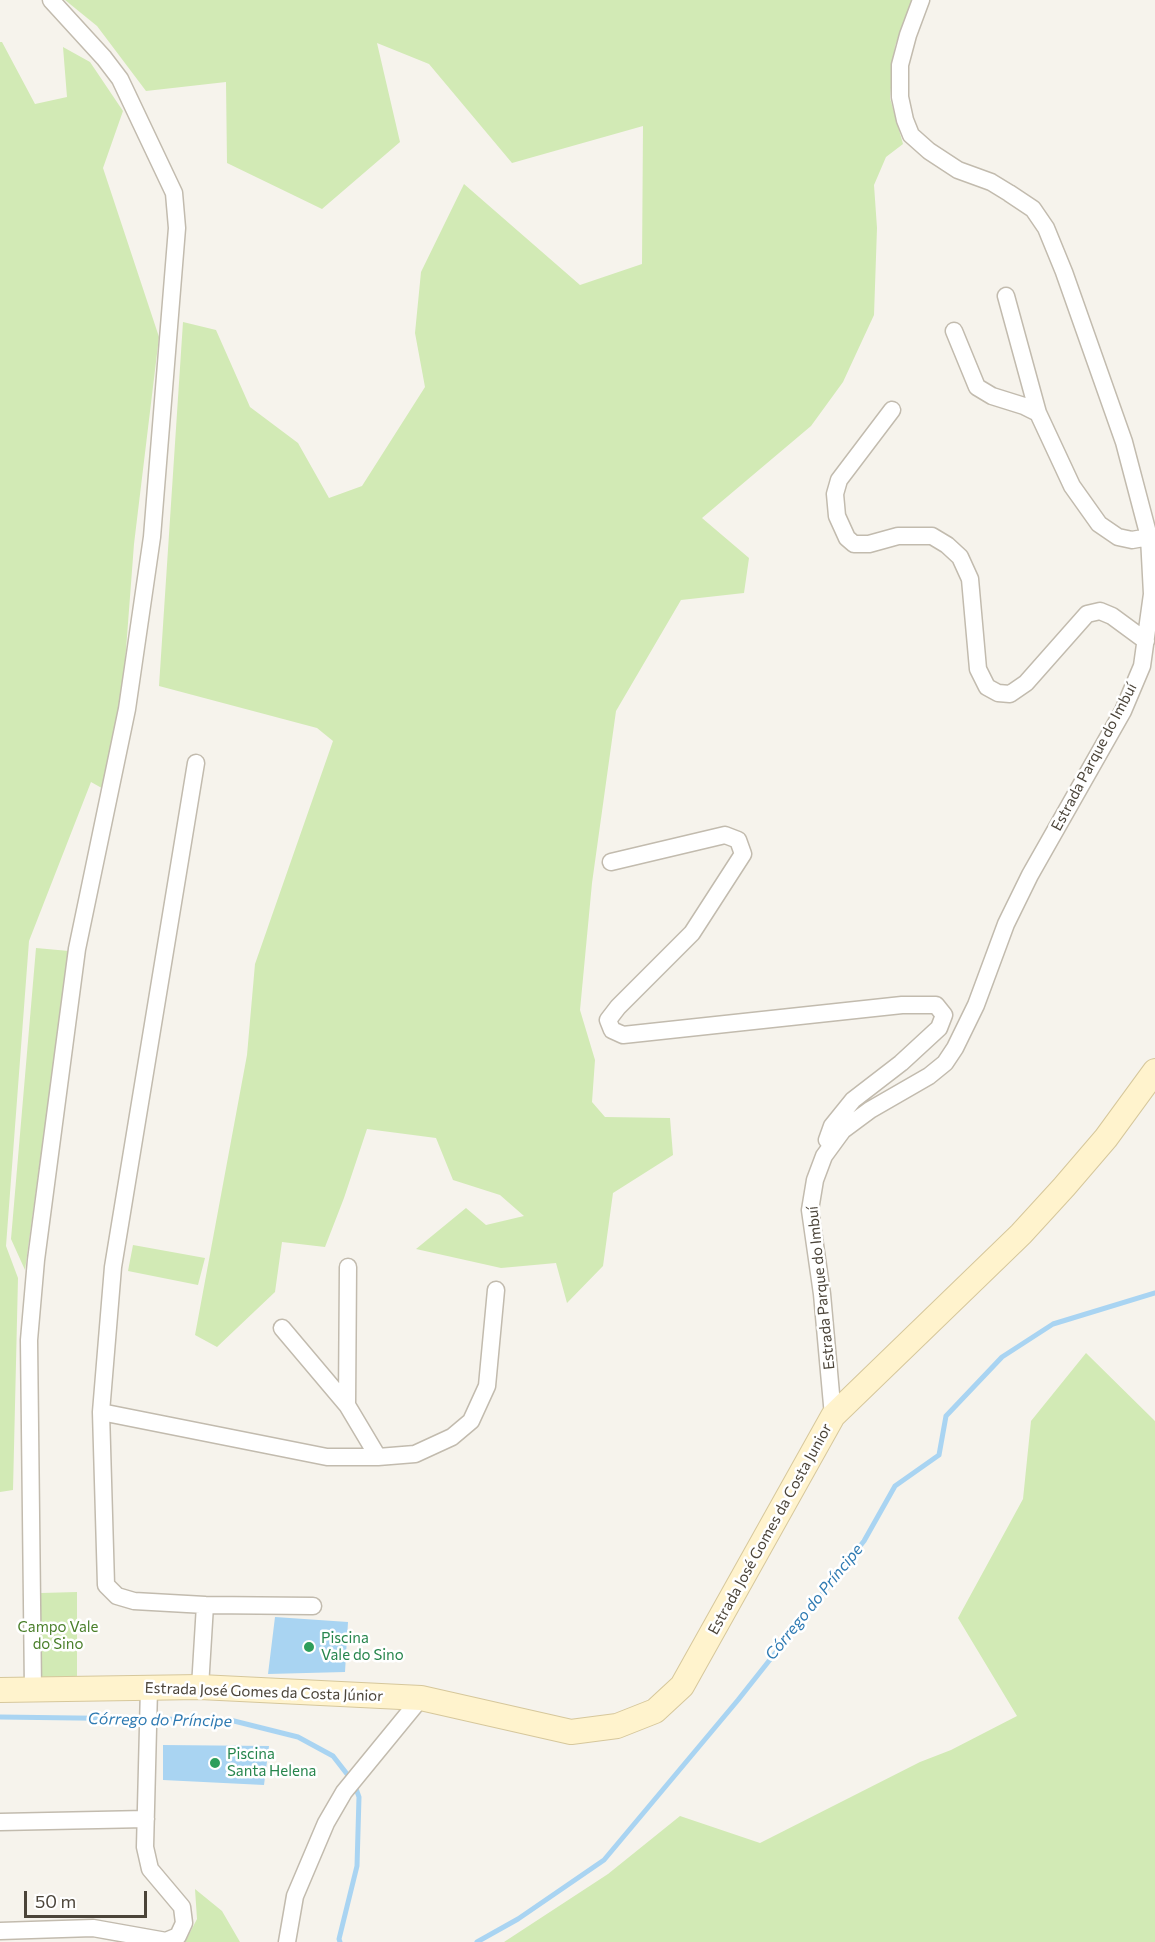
<!DOCTYPE html>
<html>
<head>
<meta charset="utf-8">
<style>
  body { margin:0 }
  #map { position:relative; width:1155px; height:1942px; overflow:hidden; background:#f6f3ec; font-family:Commissioner,sans-serif }
  canvas { display:block }
  .scale { position:absolute; left:24px; top:1891px; width:123px; height:27px; box-sizing:border-box; border:3px solid #4b4439; border-top:0; padding-left:8px; font-size:18px; line-height:21px; white-space:nowrap; color:#4b4439; -webkit-text-stroke:4px #fff; paint-order:stroke }
</style>
</head>
<body>
<div id="map">
<canvas width="1155" height="1942"></canvas>
<div class="scale">50 m</div>
</div>
<script>
const c = document.querySelector('canvas').getContext('2d');
c.lineJoin = 'round';
function fill(path, color) { c.fillStyle = color; c.fill(path, 'evenodd'); }
const toPath = rows => new Path2D(rows.map(r => 'M' + r).join(''));
function trace(path, color, width, dash) { c.strokeStyle = color; c.lineWidth = width; c.lineCap = dash ? 'butt' : 'round'; c.setLineDash(dash || []); c.stroke(path); }
function drawText(font, color, halo, rows, align = 'center') {
  c.font = font + ' Commissioner,sans-serif'; c.lineWidth = 5; c.setLineDash([]); c.textBaseline = 'middle'; c.strokeStyle = halo; c.fillStyle = color; for (const [text, x, y, turn = 0] of rows) {
    c.save(); c.translate(x, y); c.rotate((+turn || 0) * Math.PI / 180); c.textAlign = isNaN(turn) ? turn : align; if (halo) c.strokeText(text, 0, 0); c.fillText(text, 0, 0); c.restore();
  }
}
const green = toPath([
  [65,0,912,0,895,46,890,98,903,144,886,157,874,185,877,228,874,315,843,382,811,426,702,518,749,558,744,593,681,600,616,711,592,883,580,1010,595,1060,592,1102,605,1117,670,1118,673,1155,613,1193,603,1266,567,1303,556,1263,501,1268,416,1249,466,1208,486,1225,524,1216,500,1195,453,1180,436,1138,367,1129,344,1198,325,1247,282,1242,275,1292,217,1347,195,1335,247,1055,255,964,333,741,317,728,159,686,183,322,216,330,250,407,298,443,329,498,362,486,425,387,415,333,421,272,464,184,580,285,642,264,643,126,512,163,429,64,377,43,400,142,322,209,227,163,226,82,146,91,97,26],
  [0,42,2,42,35,104,67,97,63,47,90,62,123,111,103,168,159,337,134,544,124,676,107,791,91,782,29,941,6,1246,18,1278,13,1490,0,1492],
  [36,948,69,951,25,1270,11,1239],
  [133,1245,205,1258,198,1285,128,1271],
  [1086,1353,1155,1421,1155,1942,504,1942,608,1874,680,1816,760,1843,920,1762,951,1750,1017,1716,958,1618,1023,1499,1031,1421],
  [77,1592,77,1678,39,1681,41,1593],
  [195,1889,222,1911,240,1942,185,1942,197,1919]
]);
const water = toPath([
  [275,1617,348,1622,345,1672,268,1674],
  [163,1745,269,1746,264,1785,163,1780]
]);
const stream = toPath([
  [0,1717,230,1720,298,1737,333,1756,354,1783,359,1797,357,1866,339,1939,340,1942],
  [477,1942,518,1919,604,1860,738,1700,864,1541,895,1486,939,1455,946,1416,1002,1357,1053,1324,1155,1293]
]);
const street = toPath([
  [1006,296,1038,413,1072,486,1099,524,1118,537,1132,540,1149,537],
  [954,331,977,387,992,396,1024,406,1038,413],
  [892,410,839,480,835,494,837,516,847,538,854,544,869,544,898,536,932,536,947,545,960,557,970,579,978,669,987,687,998,693,1010,694,1026,683,1087,614,1100,611,1112,616,1146,641],
  [196,763,113,1267,101,1412,106,1585,117,1596,134,1601,205,1605,313,1606],
  [611,862,725,835,738,840,743,854,692,933,618,1007,608,1020,612,1030,623,1035,902,1005,936,1005,944,1015,939,1028,901,1063,853,1100,832,1126,827,1140],
  [348,1267,347,1405,378,1457],
  [282,1328,347,1405],
  [101,1412,327,1457,378,1457,415,1454,452,1437,471,1421,487,1386,496,1290],
  [833,1416,822,1294,810,1210,815,1180,824,1156,843,1130,870,1110,929,1076,945,1063,955,1048,976,1005,1006,924,1030,875,1123,711,1142,666,1152,594,1149,537,1124,442,1064,272,1046,228,1033,209,1009,193,991,182,958,170,929,151,911,135,905,120,900,97,900,65,908,35,921,0],
  [200,1687,205,1605],
  [33,1690,29,1340,36,1260,77,949,127,709,152,537,177,228,174,193,120,79,104,58,51,0],
  [0,1822,146,1819],
  [0,1931,93,1928,166,1941,178,1936,184,1923,182,1907,150,1869,145,1847,149,1688],
  [287,1942,295,1896,326,1823,344,1792,421,1698]
]);
const secondary = toPath([
  [0,1690,200,1687,421,1698,571,1732,617,1726,655,1711,682,1686,833,1416,1021,1234,1064,1187,1106,1138,1155,1071]
]);
const markers = [
  [309,1647,6,"#2e9e5b"],
  [215,1763,6,"#2e9e5b"]
];
const streetNames = [
  ["Estrada Parque do Imbuí",1094,757,-62],
  ["Estrada Parque do Imbuí",821,1288,-96],
  ["Estrada José Gomes da Costa Junior",770,1529,-61],
  ["Estrada José Gomes da Costa Júnior",264,1692,2]
];
const parkNames = [
  ["Campo Vale",58,1627],
  ["do Sino",58,1644]
];
const leisureNames = [
  ["Piscina",321,1638],
  ["Vale do Sino",321,1655],
  ["Piscina",227,1754],
  ["Santa Helena",227,1771]
];
const waterNames = [
  ["Córrego do Príncipe",814,1602,-51],
  ["Córrego do Príncipe",160,1720,1]
];
fill(green, '#d2eab5');
fill(water, '#a9d4f2');
trace(stream, '#a9d4f2', 5);
trace(street, '#c2bbae', 19);
trace(secondary, '#d6c79b', 26);
trace(street, '#fff', 16);
trace(secondary, '#fff3cd', 24);
for (const [x, y, r, color] of markers) { const dot = new Path2D(); dot.arc(x, y, r, 0, 2 * Math.PI); c.fillStyle = color; c.fill(dot); trace(dot, '#fff', 2); }
drawText('15px', '#4b4439', '#fff', streetNames);
drawText('15px', '#4a7f2a', '#fff', parkNames);
drawText('15px', '#27864d', '#fff', leisureNames, 'left');
drawText('italic 16px', '#2e7ab2', '#fff', waterNames);
</script>
</body>
</html>
